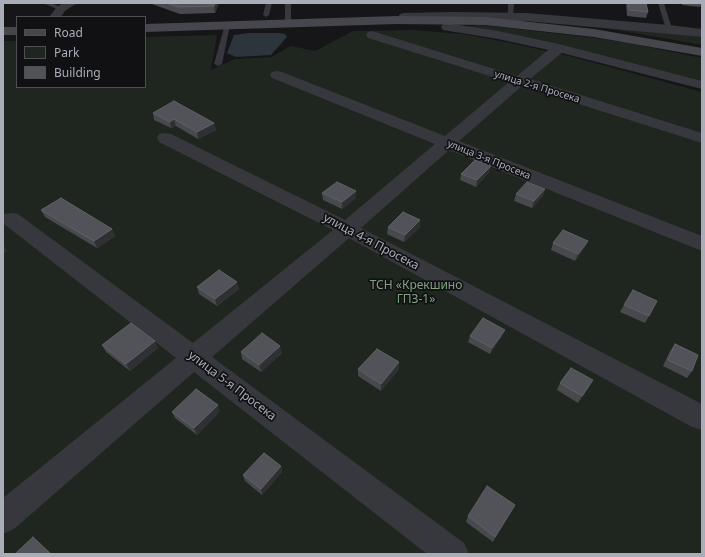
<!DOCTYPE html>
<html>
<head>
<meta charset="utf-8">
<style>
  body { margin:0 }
  #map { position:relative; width:705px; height:557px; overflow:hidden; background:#161618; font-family:"Noto Sans",sans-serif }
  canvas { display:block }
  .frame { position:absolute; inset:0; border:4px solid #a8adb8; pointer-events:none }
  .legend { position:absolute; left:16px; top:16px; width:130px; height:72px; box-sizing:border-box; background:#111113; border:1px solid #4d4f55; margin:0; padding:5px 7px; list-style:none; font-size:12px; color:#a8adb8 }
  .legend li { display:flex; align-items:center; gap:8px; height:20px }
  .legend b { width:20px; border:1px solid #4d4f55 }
</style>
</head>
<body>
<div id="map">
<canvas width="705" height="557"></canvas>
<div class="frame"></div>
<ul class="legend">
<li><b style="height:5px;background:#45474d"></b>Road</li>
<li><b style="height:11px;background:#1e261f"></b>Park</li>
<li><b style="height:11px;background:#525359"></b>Building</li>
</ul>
</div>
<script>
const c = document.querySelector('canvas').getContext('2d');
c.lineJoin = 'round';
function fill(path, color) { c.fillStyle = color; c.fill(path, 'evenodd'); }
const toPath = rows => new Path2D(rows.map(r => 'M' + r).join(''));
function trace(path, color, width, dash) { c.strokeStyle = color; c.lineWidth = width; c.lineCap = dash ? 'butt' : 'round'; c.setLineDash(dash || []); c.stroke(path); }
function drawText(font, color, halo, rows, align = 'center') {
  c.font = font + ' "Noto Sans",sans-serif'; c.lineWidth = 3.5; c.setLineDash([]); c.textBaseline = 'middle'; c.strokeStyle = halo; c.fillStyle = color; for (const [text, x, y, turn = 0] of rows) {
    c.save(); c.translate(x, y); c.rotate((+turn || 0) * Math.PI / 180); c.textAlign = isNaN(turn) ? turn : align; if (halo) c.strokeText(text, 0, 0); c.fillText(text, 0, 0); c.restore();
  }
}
const green = toPath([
  [480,25,595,38,633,44,702,58,702,84,466,27],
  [601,27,637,30,702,37,702,45],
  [412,30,462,34,506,42,569,56,702,92,702,554,3,554,3,41,17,41,17,87,145,87,145,37,217,35,211,70,235,59,271,57,291,46,315,51,353,31]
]);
const water = toPath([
  [249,33,279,33,285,34,287,37,271,55,236,57,227,53,234,35]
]);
const service = toPath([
  [43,3,52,3,64,9,59,10,43,3],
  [266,3,272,3,269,15,266,17,263,15,266,3],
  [285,3,291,3,291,24,288,26,285,24,285,3],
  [508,3,514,3,513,17,508,16,508,3],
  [658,3,664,3,672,29,671,30,666,29,658,3],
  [225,24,230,25,222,64,218,66,214,64,225,24]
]);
const minor = toPath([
  [63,3,77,3,65,11,61,17,49,17,57,7,63,3],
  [372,31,517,76,554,45,564,45,566,48,564,51,530,79,702,133,702,143,522,86,459,141,702,236,702,251,449,150,361,228,702,404,702,430,692,427,349,238,212,357,464,543,469,554,427,554,194,372,14,529,3,534,3,498,176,358,4,224,4,214,11,213,18,214,193,343,333,230,159,142,157,138,159,134,165,133,171,134,345,220,435,144,272,78,270,75,272,72,277,71,282,72,445,136,509,82,368,38,366,35,368,32,372,31]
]);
const tertiary = toPath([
  [454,12,526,13,669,25,702,29,702,37,526,21,404,21,400,20,398,17,400,14,404,13,454,12],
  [447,23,498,31,559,44,702,81,702,89,558,52,498,39,443,30,441,27,443,24,447,23]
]);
const secondary = toPath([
  [397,16,485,17,594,29,702,48,702,56,594,37,485,25,397,24,145,32,145,24,397,16],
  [3,27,17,27,17,35,3,35,3,27]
]);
const wall = toPath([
  [149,3,219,3,215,13,180,14],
  [626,3,646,3,648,12,646,18,627,16],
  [682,3,702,3,700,7,682,5],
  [153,113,214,123,216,130,198,139,176,126,171,128,154,120],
  [489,172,476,187,460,180,461,174],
  [545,189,543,196,532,208,514,201,516,194],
  [322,193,356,198,342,209,323,200],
  [41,210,112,229,115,236,97,248,45,217],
  [420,220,420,227,404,242,387,234,388,227],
  [588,241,585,247,575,261,551,250,553,243],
  [197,287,239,289,217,306,199,294],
  [624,305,649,316,645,323,620,312],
  [470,336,502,336,490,354,468,342],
  [675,344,692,371,687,378,663,366,670,351],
  [102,345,158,348,130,371,106,352],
  [241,352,282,353,261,372,242,359],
  [358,369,399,369,381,391,358,376],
  [560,383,589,387,578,403,557,390],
  [220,411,197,435,175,418,172,412],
  [281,466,282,472,262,495,245,481,243,475],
  [515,505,493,542,466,522,468,516]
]);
const shadedWall = toPath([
  [215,3,219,3,215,13,214,6],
  [174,119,176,126,171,128,170,122],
  [214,123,216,130,198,139,197,132],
  [491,166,489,172,476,187,477,180],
  [545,189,543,196,532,208,534,201],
  [356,191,356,198,342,209,342,202],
  [420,220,420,227,404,242,405,235],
  [112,229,115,236,97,248,94,241],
  [588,241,585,247,575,261,578,254],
  [3,244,7,251,3,254],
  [237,282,239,289,217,306,215,299],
  [505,330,502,336,490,354,492,348],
  [155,341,158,348,130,371,126,364],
  [280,346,282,353,261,372,259,365],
  [399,362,399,369,381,391,381,384],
  [593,380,589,387,578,403,582,396],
  [218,405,220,411,197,435,194,428],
  [281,466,282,472,262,495,261,489],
  [515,505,512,511,493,542,495,537]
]);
const building = toPath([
  [166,3,215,3,214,6,179,7,166,3],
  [628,3,646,3,648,12,629,10,628,3],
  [174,101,214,123,197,132,174,119,170,122,153,113,174,101],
  [475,160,491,166,477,180,461,174,475,160],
  [337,182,356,191,342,202,322,193,337,182],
  [527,182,545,189,534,201,516,194,527,182],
  [61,198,112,229,94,241,41,210,61,198],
  [403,212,420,220,405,235,388,227,403,212],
  [563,230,588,241,578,254,553,243,563,230],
  [219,270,237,282,215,299,197,287,219,270],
  [633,290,657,301,649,316,624,305,633,290],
  [483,318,505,330,492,348,470,336,483,318],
  [131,323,155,341,126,364,102,345,131,323],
  [262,333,280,346,259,365,241,352,262,333],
  [675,344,698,355,692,371,668,360,675,344],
  [377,349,399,362,381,384,358,369,377,349],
  [571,368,593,380,582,396,560,383,571,368],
  [196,389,218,405,194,428,172,412,196,389],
  [264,453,281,466,261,489,243,475,264,453],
  [487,486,515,505,495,537,468,516,487,486],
  [33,537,51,554,15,554,33,537]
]);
const farStreetnames = [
  ["улица 2-я Просека",537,87,17],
  ["улица 3-я Просека",489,160,22]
];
const streetNames = [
  ["улица 4-я Просека",371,242,28],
  ["улица 5-я Просека",232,386,37]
];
const parkNames = [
  ["ТСН «Крекшино",416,286],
  ["ГПЗ-1»",416,300]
];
fill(green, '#1e261f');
fill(water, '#2c353c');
fill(service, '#37383d');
fill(minor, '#37383d');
fill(tertiary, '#37383d');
fill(secondary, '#45474d');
fill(wall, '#47494d');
fill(shadedWall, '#2f3033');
fill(building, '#525359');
trace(building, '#5f6168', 1);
drawText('10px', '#a8adb8', '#111113', farStreetnames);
drawText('12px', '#a8adb8', '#111113', streetNames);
drawText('12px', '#7fa381', '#111113', parkNames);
</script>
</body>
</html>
